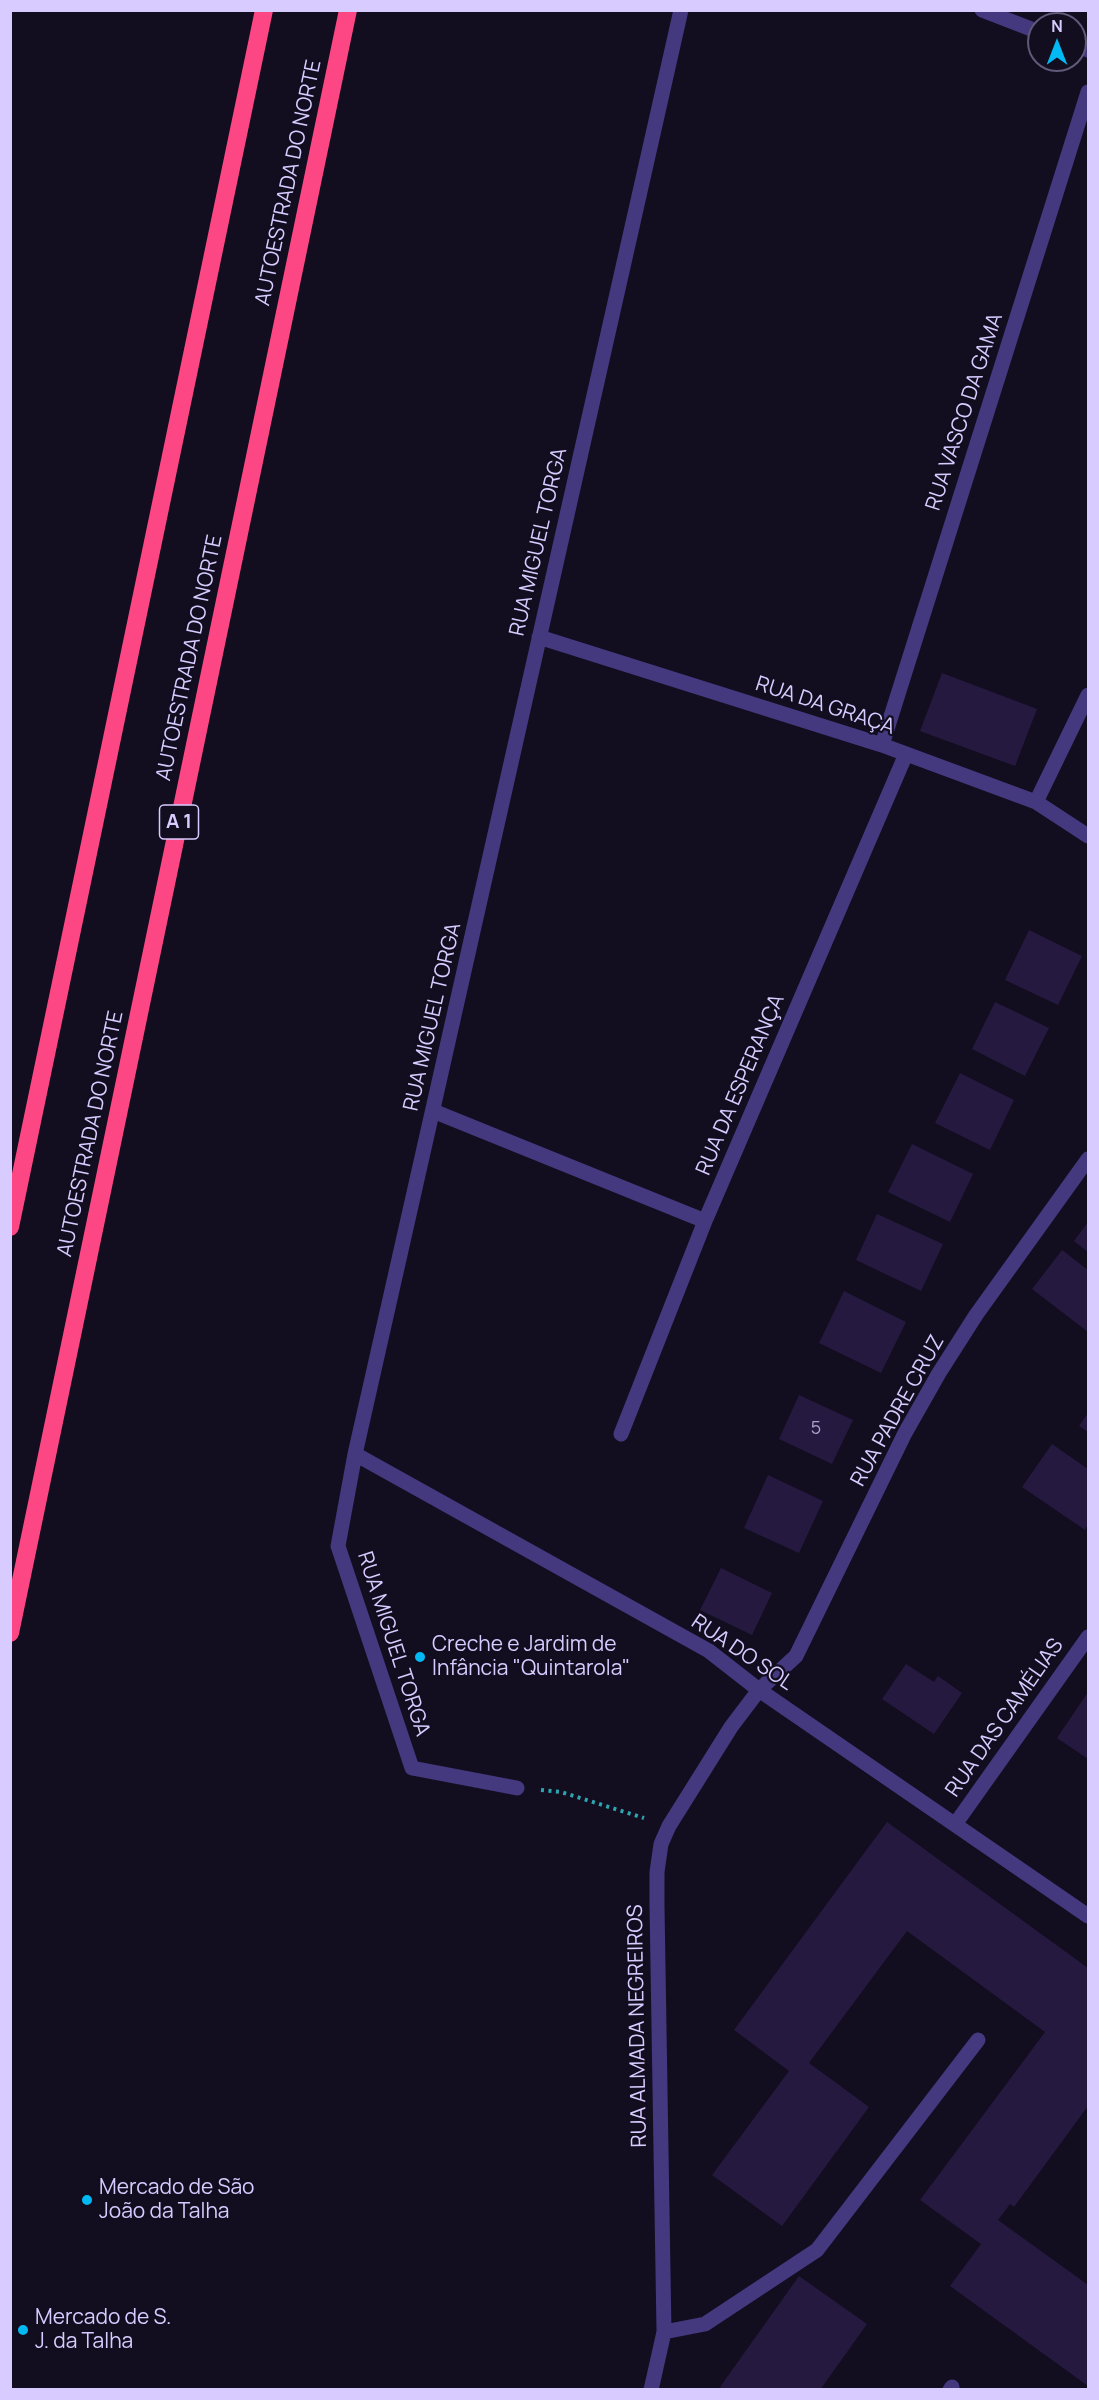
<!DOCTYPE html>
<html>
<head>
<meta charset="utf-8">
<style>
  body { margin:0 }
  #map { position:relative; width:1099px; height:2400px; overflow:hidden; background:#120d1f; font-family:Manrope,sans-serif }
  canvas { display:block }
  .frame { position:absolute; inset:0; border:12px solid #d8cbff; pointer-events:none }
  .north { position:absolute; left:1027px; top:12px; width:60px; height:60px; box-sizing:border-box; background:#120d1f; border:2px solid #615979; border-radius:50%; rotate:0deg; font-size:16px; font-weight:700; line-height:24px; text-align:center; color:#d8cbff }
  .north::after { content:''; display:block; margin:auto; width:21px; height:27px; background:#02b9f4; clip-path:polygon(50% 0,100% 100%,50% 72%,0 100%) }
</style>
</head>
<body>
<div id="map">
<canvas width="1099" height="2400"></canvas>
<div class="frame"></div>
<div class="north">N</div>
</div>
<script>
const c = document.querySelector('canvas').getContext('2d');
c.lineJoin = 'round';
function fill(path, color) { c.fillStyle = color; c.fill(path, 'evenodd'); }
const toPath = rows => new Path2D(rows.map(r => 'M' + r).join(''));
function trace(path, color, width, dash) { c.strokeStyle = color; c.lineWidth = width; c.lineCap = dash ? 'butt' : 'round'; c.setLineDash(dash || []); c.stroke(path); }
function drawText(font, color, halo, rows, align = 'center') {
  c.font = font + ' Manrope,sans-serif'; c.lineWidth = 4.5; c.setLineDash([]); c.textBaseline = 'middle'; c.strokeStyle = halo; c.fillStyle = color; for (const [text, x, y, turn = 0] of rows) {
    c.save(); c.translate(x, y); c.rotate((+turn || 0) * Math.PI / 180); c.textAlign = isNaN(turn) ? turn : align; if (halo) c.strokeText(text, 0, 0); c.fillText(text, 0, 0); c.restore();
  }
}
const building = toPath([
  [942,673,1037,709,1015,766,920,731],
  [1029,930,1082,956,1058,1005,1005,980],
  [995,1002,1049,1028,1025,1076,972,1049],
  [960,1073,1014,1100,990,1150,935,1123],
  [912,1144,973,1174,950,1222,888,1192],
  [877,1214,943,1244,921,1291,856,1260],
  [1088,1222,1088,1252,1074,1241],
  [1062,1250,1088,1270,1088,1332,1032,1289],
  [844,1291,906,1322,881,1373,819,1343],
  [799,1395,853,1420,832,1464,779,1439],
  [1088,1413,1088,1432,1079,1426],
  [1052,1444,1088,1469,1088,1524,1085,1530,1022,1487],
  [768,1475,823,1501,799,1553,744,1528],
  [721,1568,772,1593,752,1635,700,1610],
  [906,1664,934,1682,938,1676,962,1693,934,1734,882,1699],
  [1088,1692,1088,1759,1057,1738],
  [887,1822,1088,1968,1088,2106,1014,2207,1010,2204,998,2220,1088,2285,1088,2386,950,2286,981,2244,920,2200,1045,2032,907,1931,809,2063,869,2107,782,2226,712,2175,789,2071,734,2030],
  [799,2276,867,2324,820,2390,724,2390,720,2387]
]);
const path = toPath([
  [541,1790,561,1792,644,1818]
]);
const minor = toPath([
  [982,10,1039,32],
  [1075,45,1088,50],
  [539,637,882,745,1036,802,1088,836],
  [882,745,1088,92],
  [1036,802,1088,695],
  [433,1111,705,1221],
  [621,1434,705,1221,906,754],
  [355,1454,709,1651,759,1690,1088,1916],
  [517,1788,412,1768,338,1546,355,1454,681,10],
  [956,1823,1088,1637],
  [664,2332,705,2324,817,2250,978,2040],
  [651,2390,664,2332,657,1906,657,1872,661,1844,669,1826,731,1727,759,1690,796,1656,905,1433,939,1373,976,1315,1088,1159],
  [950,2390,952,2387]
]);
const highway = toPath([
  [10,1227,264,10],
  [10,1633,348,10]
]);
const markers = [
  [420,1657,6,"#02b9f4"],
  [87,2200,6,"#02b9f4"],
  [23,2330,6,"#02b9f4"]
];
const numberNames = [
  ["5",816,1429]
];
const shields = [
  [179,822,39]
];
const shieldNames = [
  ["A 1",179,822]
];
const streetNames = [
  ["AUTOESTRADA DO NORTE",289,183,-78],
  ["RUA VASCO DA GAMA",965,412,-72],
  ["RUA MIGUEL TORGA",539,542,-77],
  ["AUTOESTRADA DO NORTE",190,658,-78],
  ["RUA DA GRAÇA",825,706,18],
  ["RUA MIGUEL TORGA",433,1017,-77],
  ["RUA DA ESPERANÇA",741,1085,-67],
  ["AUTOESTRADA DO NORTE",91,1134,-78],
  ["RUA PADRE CRUZ",898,1411,-61],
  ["RUA MIGUEL TORGA",393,1644,72],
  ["RUA DO SOL",742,1653,34],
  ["RUA DAS CAMÉLIAS",1005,1718,-55],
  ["RUA ALMADA NEGREIROS",638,2026,-91]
];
const poiNames = [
  ["Creche e Jardim de",432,1645],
  ["Infância \"Quintarola\"",432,1669],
  ["Mercado de São",99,2188],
  ["João da Talha",99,2212],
  ["Mercado de S.",35,2318],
  ["J. da Talha",35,2342]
];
fill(building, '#261940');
trace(path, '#2ea5b0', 4, [3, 4.5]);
trace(minor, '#44387e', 15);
trace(highway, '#fd4785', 18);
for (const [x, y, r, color] of markers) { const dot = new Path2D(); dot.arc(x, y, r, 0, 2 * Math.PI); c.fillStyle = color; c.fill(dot); trace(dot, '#120d1f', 2); }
drawText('18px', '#ac9ecf', null, numberNames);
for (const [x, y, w] of shields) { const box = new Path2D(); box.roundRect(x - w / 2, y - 17, w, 34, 4.5); c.fillStyle = '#120d1f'; c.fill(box); trace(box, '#d8cbff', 1.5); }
drawText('bold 20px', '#d8cbff', null, shieldNames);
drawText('21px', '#d8cbff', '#120d1f', streetNames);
drawText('21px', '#d8cbff', '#120d1f', poiNames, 'left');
</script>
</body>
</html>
